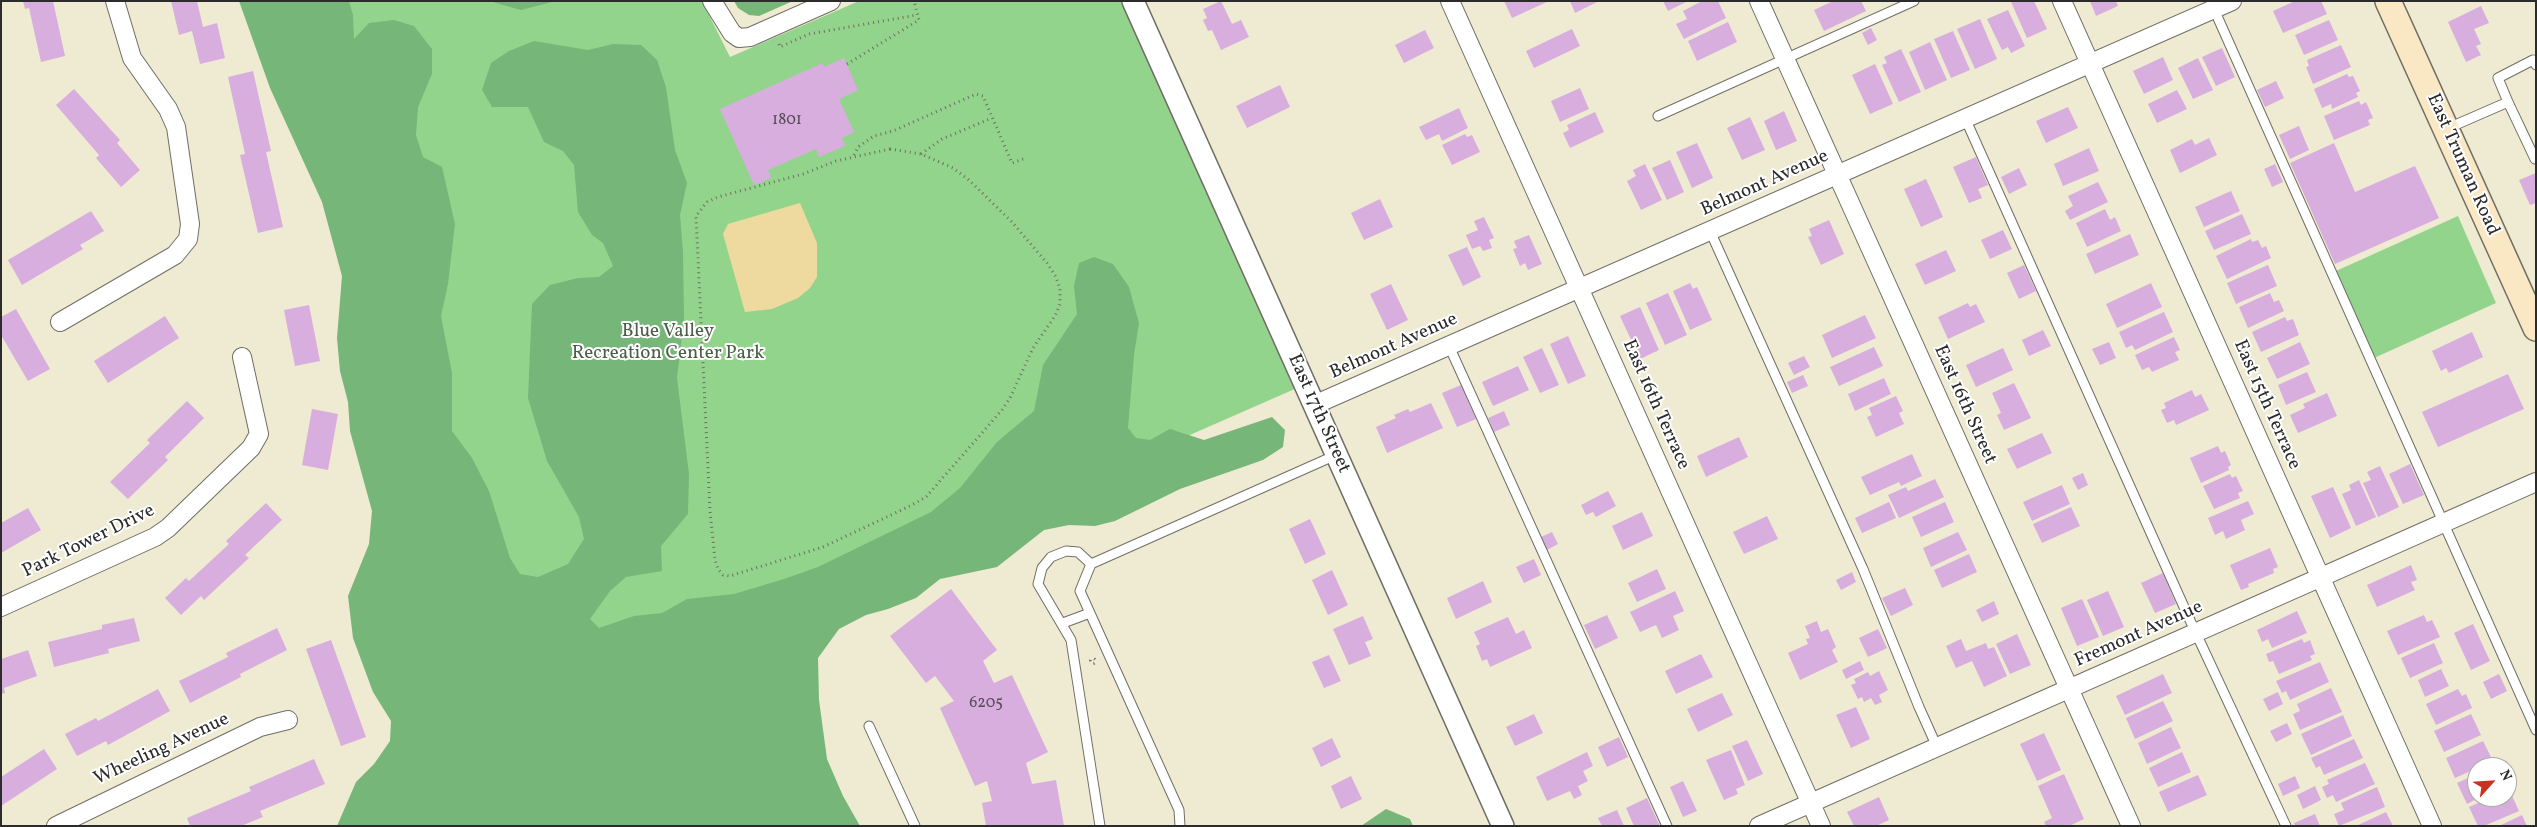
<!DOCTYPE html>
<html>
<head>
<meta charset="utf-8">
<style>
  body { margin:0 }
  #map { position:relative; width:2537px; height:827px; overflow:hidden; background:#efead2; font-family:Vollkorn,serif }
  canvas { display:block }
  .frame { position:absolute; inset:0; border:2px solid #2b2b2b; pointer-events:none }
  .north { position:absolute; left:2467px; top:757px; width:50px; height:50px; box-sizing:border-box; background:#fff; border:1px solid #aaa; border-radius:50%; rotate:64deg; font-size:14px; font-weight:700; line-height:20px; text-align:center; color:#2b2b2b }
  .north::after { content:''; display:block; margin:auto; width:18px; height:22px; background:#c8321e; clip-path:polygon(50% 0,100% 100%,50% 72%,0 100%) }
</style>
</head>
<body>
<div id="map">
<canvas width="2537" height="827"></canvas>
<div class="frame"></div>
<div class="north">N</div>
</div>
<script>
const c = document.querySelector('canvas').getContext('2d');
c.lineJoin = 'round';
function fill(path, color) { c.fillStyle = color; c.fill(path, 'evenodd'); }
const toPath = rows => new Path2D(rows.map(r => 'M' + r).join(''));
function trace(path, color, width, dash) { c.strokeStyle = color; c.lineWidth = width; c.lineCap = dash ? 'butt' : 'round'; c.setLineDash(dash || []); c.stroke(path); }
function drawText(font, color, halo, rows, align = 'center') {
  c.font = font + ' Vollkorn,serif'; c.lineWidth = 4; c.setLineDash([]); c.textBaseline = 'middle'; c.strokeStyle = halo; c.fillStyle = color; for (const [text, x, y, turn = 0] of rows) {
    c.save(); c.translate(x, y); c.rotate((+turn || 0) * Math.PI / 180); c.textAlign = isNaN(turn) ? turn : align; if (halo) c.strokeText(text, 0, 0); c.fillText(text, 0, 0); c.restore();
  }
}
const green = toPath([
  [250,1,702,1,730,57,859,1,1122,1,1297,388,431,768,366,268],
  [2458,216,2496,303,2374,358,2336,271]
]);
const forest = toPath([
  [239,1,349,1,353,15,354,39,369,23,394,20,414,26,432,49,432,74,418,107,416,135,423,157,442,167,455,224,448,284,441,316,452,373,452,431,472,458,489,491,510,558,520,574,538,577,568,564,584,539,579,517,547,461,528,398,532,304,550,285,578,278,599,277,613,266,603,243,592,235,578,212,574,165,563,151,544,142,528,107,492,107,482,90,491,63,509,51,534,41,588,50,613,44,641,45,657,60,666,87,675,150,687,183,680,215,683,252,684,319,677,378,689,474,688,514,661,546,662,571,626,577,610,591,590,619,599,628,634,616,662,613,687,599,734,594,784,579,818,567,931,512,960,488,997,442,1034,411,1043,365,1077,314,1074,286,1079,263,1094,257,1113,264,1129,287,1139,323,1134,355,1128,428,1136,438,1150,440,1170,429,1204,440,1272,417,1285,430,1283,447,1263,460,1180,489,1115,521,1095,526,1069,525,1044,530,997,567,940,579,916,598,888,609,866,615,839,629,818,658,819,700,827,759,843,796,860,826,337,826,356,782,374,764,390,741,391,721,373,692,353,638,348,596,369,544,372,511,350,431,348,402,340,371,337,338,342,276,322,202,270,88],
  [489,1,556,1,521,10],
  [734,1,793,1,759,16,749,15,738,8],
  [1386,809,1410,819,1413,826,1361,826]
]);
const sand = toPath([
  [800,203,817,243,817,277,810,288,798,298,772,309,745,312,723,234,728,224]
]);
const building = toPath([
  [23,1,53,1,65,56,41,62,29,8,25,9],
  [171,1,197,1,203,27,217,23,225,58,200,64,192,31,179,35],
  [1221,1,1232,24,1241,20,1249,37,1221,50,1212,30,1208,31,1203,20,1207,18,1203,9],
  [1504,1,1549,1,1512,18],
  [1570,1,1599,1,1575,13],
  [1663,1,1688,1,1668,11],
  [1702,1,1718,1,1726,18,1684,39,1676,24,1687,19,1683,11],
  [1833,1,1861,1,1866,11,1824,31,1814,10],
  [2013,1,2034,1,2047,29,2027,38,2011,2],
  [2090,1,2116,1,2118,6,2096,16],
  [2295,1,2321,1,2327,14,2283,33,2273,11],
  [2481,6,2489,23,2474,29,2481,44,2476,46,2481,55,2466,62,2448,22],
  [2008,10,2025,46,2011,53,2008,47,2002,50,1987,19],
  [1980,19,1997,59,1975,69,1957,29],
  [2329,20,2338,40,2304,55,2295,35],
  [1728,22,1737,42,1697,61,1688,41],
  [1871,28,1877,40,1868,45,1862,33],
  [1572,29,1580,46,1534,68,1526,51],
  [1425,30,1434,48,1404,63,1395,45],
  [1953,31,1970,70,1951,78,1934,39],
  [1930,42,1947,80,1925,90,1909,52],
  [2341,45,2351,67,2313,84,2306,67,2309,66,2307,60],
  [2222,48,2235,77,2216,86,2202,57],
  [1901,49,1921,92,1899,102,1882,65,1887,63,1884,57],
  [2163,57,2173,80,2144,94,2133,71],
  [844,58,858,90,839,99,854,132,842,138,845,146,819,157,816,149,768,170,771,178,754,185,720,109,823,63,824,67],
  [2198,58,2213,90,2193,99,2178,68],
  [1875,64,1893,104,1870,114,1852,75],
  [253,71,271,151,266,152,283,227,258,233,240,155,245,154,228,77],
  [2347,74,2349,77,2353,76,2360,91,2356,93,2358,97,2332,109,2331,104,2322,108,2314,89],
  [2276,81,2284,98,2265,107,2257,90],
  [1280,85,1290,107,1247,128,1236,106],
  [1580,88,1589,109,1560,122,1551,101],
  [74,89,120,140,117,143,140,170,121,187,96,158,99,155,56,105],
  [2177,90,2187,109,2157,123,2148,104],
  [2359,101,2361,105,2366,102,2373,118,2368,120,2370,125,2334,140,2324,116],
  [2068,107,2078,128,2046,143,2036,121],
  [1459,108,1468,128,1442,141,1439,134,1426,140,1419,127],
  [1784,111,1797,141,1776,150,1764,121],
  [1595,112,1604,132,1570,148,1563,133,1569,130,1567,125],
  [1750,117,1765,150,1742,160,1727,128],
  [2299,126,2309,150,2290,159,2279,135],
  [1465,134,1467,137,1472,135,1480,152,1452,165,1442,145],
  [2209,138,2217,155,2180,173,2170,150,2192,139,2195,145],
  [1697,143,1713,178,1692,188,1676,152],
  [2334,143,2355,192,2415,166,2439,218,2335,264,2290,163],
  [2089,148,2099,171,2063,186,2054,164],
  [1976,157,1988,185,1978,189,1982,198,1969,203,1953,167],
  [1670,160,1684,192,1667,200,1652,168],
  [1645,164,1662,200,1641,210,1627,181,1636,176,1633,170],
  [2275,164,2283,182,2272,187,2264,169],
  [2019,168,2027,185,2009,194,2001,177],
  [2536,173,2536,203,2530,205,2519,180],
  [1926,179,1943,217,1921,227,1904,189],
  [2098,182,2108,202,2070,220,2065,211,2073,206,2068,196],
  [2231,191,2240,211,2204,227,2195,207],
  [1380,199,1393,227,1364,240,1351,213],
  [2105,209,2110,220,2115,217,2121,231,2087,247,2076,223],
  [91,211,104,231,80,245,83,249,22,285,8,260],
  [2242,214,2251,234,2214,250,2205,231],
  [1484,217,1494,238,1489,240,1492,248,1483,251,1480,246,1472,249,1466,235,1478,230,1474,221],
  [1829,220,1844,254,1821,265,1808,237,1812,236,1809,229],
  [2003,230,2012,249,1990,259,1981,240],
  [2130,234,2139,255,2095,274,2086,254],
  [1529,235,1542,264,1528,270,1525,263,1520,266,1513,249,1517,248,1514,241],
  [2251,239,2252,242,2258,240,2262,248,2266,246,2271,258,2227,279,2216,256],
  [1467,247,1481,277,1463,286,1448,255],
  [1946,250,1956,271,1925,285,1915,264],
  [2024,265,2036,291,2019,299,2007,273],
  [2268,265,2277,286,2236,304,2227,283],
  [1690,283,1693,289,1697,287,1712,320,1690,330,1673,291],
  [2151,283,2162,307,2117,328,2106,304],
  [1391,284,1408,320,1387,330,1370,294],
  [1668,293,1687,335,1665,345,1646,303],
  [2270,293,2274,302,2279,300,2284,311,2248,328,2239,307],
  [1968,303,1970,307,1976,304,1985,322,1948,339,1938,317],
  [309,305,320,361,295,366,284,310],
  [1640,307,1659,350,1640,359,1620,316],
  [16,309,50,369,28,381,1,335,1,317],
  [2164,312,2173,332,2135,350,2132,345,2126,348,2119,332],
  [1865,315,1876,338,1832,358,1822,335],
  [165,316,179,338,108,383,94,361],
  [2285,317,2287,321,2293,319,2299,335,2261,352,2252,332],
  [2043,330,2051,346,2029,356,2022,340],
  [2472,332,2483,357,2449,373,2446,368,2441,371,2432,351],
  [1568,336,1586,376,1568,384,1550,344],
  [2174,337,2180,350,2175,352,2179,360,2152,372,2149,367,2142,370,2135,355],
  [2109,342,2116,358,2100,365,2092,349],
  [2300,342,2310,364,2277,379,2267,358],
  [1874,347,1883,366,1839,386,1830,367],
  [1542,348,1559,385,1540,393,1523,357],
  [2003,348,2013,370,1976,387,1966,365],
  [1804,356,1810,367,1794,375,1788,363],
  [1518,366,1529,390,1493,406,1482,382],
  [2307,372,2316,392,2286,405,2278,385],
  [2508,374,2524,409,2438,447,2422,412],
  [1803,375,1808,386,1792,393,1787,382],
  [1884,378,1891,394,1855,411,1848,394],
  [2014,383,2031,418,2004,430,1997,415,2001,413,1992,393],
  [1461,385,1476,419,1457,427,1442,393],
  [2192,390,2195,397,2201,394,2209,410,2176,425,2174,420,2167,423,2161,410,2166,408,2164,403],
  [2327,393,2337,416,2298,433,2290,415,2305,408,2303,404],
  [1896,396,1903,411,1899,413,1904,424,1876,437,1867,417,1872,415,1869,408],
  [187,401,204,418,165,457,168,460,128,499,110,482,150,443,147,440],
  [1431,403,1443,428,1387,453,1376,427,1396,418,1394,415,1408,409,1410,412],
  [312,409,338,414,328,470,302,465],
  [1504,411,1510,425,1494,432,1488,418],
  [2042,433,2052,453,2017,469,2007,449],
  [1739,437,1748,457,1706,477,1697,456],
  [2218,446,2221,453,2225,451,2231,465,2228,467,2229,470,2201,483,2190,458],
  [1912,454,1922,476,1901,486,1899,482,1870,495,1861,477],
  [2410,464,2424,495,2403,504,2389,474],
  [2380,466,2399,507,2378,517,2363,483,2371,480,2367,472],
  [2083,473,2088,485,2078,490,2072,478],
  [2230,474,2232,478,2236,476,2243,491,2238,493,2240,498,2214,509,2203,486],
  [1935,479,1944,497,1899,518,1888,495,1906,487,1908,491],
  [2359,480,2376,517,2356,526,2342,494,2351,490,2349,485],
  [2062,485,2070,504,2032,521,2023,502],
  [2333,487,2351,528,2330,538,2311,496],
  [1608,491,1616,506,1596,517,1593,512,1586,515,1581,505],
  [2248,501,2254,514,2241,520,2245,530,2226,539,2223,531,2215,535,2208,518],
  [1889,502,1896,518,1862,533,1855,518],
  [1945,502,1954,522,1921,537,1912,517],
  [266,503,282,520,245,555,249,558,204,600,201,596,181,615,165,598,186,578,189,581,229,544,226,541],
  [2071,507,2080,526,2042,543,2033,524],
  [28,508,41,530,1,553,1,523],
  [1642,512,1653,536,1623,550,1612,526],
  [1767,516,1778,539,1744,554,1733,532],
  [1310,519,1326,554,1305,564,1289,529],
  [1552,532,1558,544,1547,550,1541,537],
  [1958,532,1967,550,1931,567,1923,548],
  [2270,548,2278,567,2273,569,2274,573,2248,584,2249,587,2241,590,2230,565],
  [1969,554,1977,572,1942,588,1934,570],
  [1534,559,1541,575,1524,583,1516,567],
  [2411,565,2417,580,2411,582,2415,590,2377,607,2367,585],
  [1657,569,1666,589,1637,602,1628,583],
  [1332,570,1348,605,1328,615,1312,580],
  [1852,572,1856,582,1841,590,1836,580],
  [2163,573,2176,604,2155,613,2141,583],
  [1483,581,1492,602,1456,619,1447,598],
  [1905,588,1913,605,1891,616,1882,598],
  [951,589,997,650,983,661,994,683,1012,675,1048,752,1026,763,1032,784,1056,780,1064,826,986,826,982,803,992,801,987,781,975,786,940,708,954,701,935,676,926,683,890,636],
  [1675,591,1684,611,1673,616,1679,630,1662,638,1656,625,1640,632,1630,612],
  [2108,591,2124,627,2103,636,2087,600],
  [2082,599,2099,637,2077,646,2061,608],
  [1994,601,1999,614,1982,622,1976,610],
  [2297,611,2307,633,2272,648,2268,639,2262,642,2257,630],
  [1607,615,1618,638,1595,649,1584,625],
  [2424,615,2427,622,2432,620,2440,637,2398,655,2387,631],
  [1363,616,1373,639,1365,642,1371,656,1349,665,1333,629],
  [1508,617,1516,634,1524,630,1532,648,1490,667,1487,659,1482,661,1476,646,1480,644,1474,632],
  [134,618,140,641,108,649,109,653,54,667,48,642,102,629,102,625],
  [1817,621,1821,632,1828,629,1836,647,1832,650,1838,662,1800,680,1788,653,1808,644,1806,639,1810,638,1805,626],
  [2473,624,2490,661,2471,670,2454,633],
  [277,628,287,650,240,674,241,677,190,703,179,681,228,657,226,653],
  [1878,629,1887,648,1868,657,1859,638],
  [2017,634,2031,665,2010,674,1996,644],
  [1961,639,1966,651,1986,643,1988,649,1994,647,2007,676,1984,687,1972,661,1956,668,1946,646],
  [2302,639,2304,643,2310,640,2315,654,2310,656,2312,660,2279,674,2273,661,2269,662,2266,654],
  [331,640,366,737,341,746,306,649],
  [2434,643,2443,663,2410,678,2401,658],
  [28,650,37,676,4,688,5,693,1,694,1,659],
  [1701,654,1713,677,1676,694,1665,671],
  [1329,655,1341,681,1324,688,1312,662],
  [1860,661,1864,670,1846,679,1842,670],
  [2320,662,2329,682,2290,700,2286,691,2282,693,2276,681],
  [2441,669,2449,686,2425,697,2418,680],
  [1879,671,1888,690,1879,695,1882,702,1875,705,1871,698,1864,702,1862,697,1858,699,1851,685,1856,683,1854,679,1868,672,1870,676],
  [2163,674,2172,693,2125,715,2116,696],
  [2499,674,2507,691,2491,699,2483,682],
  [2331,688,2342,712,2300,730,2293,714,2300,711,2297,704],
  [158,689,170,711,108,745,106,741,77,756,65,734,96,718,98,721],
  [2458,689,2462,696,2466,694,2472,708,2436,725,2426,704],
  [2278,692,2283,704,2269,711,2263,699],
  [1722,693,1733,715,1698,732,1687,709],
  [2163,701,2173,721,2135,739,2126,718],
  [1856,707,1870,739,1851,748,1836,715],
  [1534,714,1543,733,1515,746,1506,727],
  [2471,714,2481,735,2444,752,2434,731],
  [2343,715,2352,736,2311,755,2301,734],
  [2287,723,2292,734,2276,742,2270,731],
  [2171,727,2181,748,2147,764,2138,743],
  [2044,733,2061,770,2037,781,2020,744],
  [1619,737,1628,757,1607,767,1598,747],
  [1332,738,1341,757,1321,767,1312,748],
  [2354,739,2363,758,2324,775,2320,766,2316,768,2311,758],
  [1747,740,1763,774,1748,781,1732,746],
  [2483,741,2493,761,2455,778,2446,758],
  [44,749,57,769,1,806,1,777],
  [1731,750,1745,785,1736,789,1738,794,1724,800,1706,760],
  [1587,752,1593,766,1583,771,1588,781,1578,786,1582,795,1574,799,1570,791,1547,801,1536,777],
  [2182,752,2191,772,2158,787,2149,768],
  [314,759,325,784,260,811,263,817,241,826,190,826,187,818,251,791,249,787],
  [2365,763,2375,784,2336,802,2333,795,2327,798,2322,787,2329,784,2327,780],
  [2064,774,2084,819,2069,826,2046,826,2044,822,2052,818,2038,786],
  [2477,774,2477,797,2481,797,2467,804,2457,783],
  [2198,775,2207,795,2168,812,2159,792],
  [1351,776,1362,799,1341,809,1331,786],
  [2295,776,2300,788,2283,796,2278,784],
  [1683,781,1697,811,1683,817,1670,787],
  [2315,786,2321,800,2303,809,2297,795],
  [2377,787,2385,807,2339,826,2334,814,2344,810,2341,803],
  [2509,789,2519,811,2484,826,2478,826,2469,807,2492,797,2507,797,2507,790],
  [1879,797,1889,820,1876,826,1854,826,1847,812],
  [1647,798,1660,826,1634,826,1626,808],
  [1617,810,1624,826,1602,826,1598,818],
  [2386,812,2393,826,2356,826],
  [2315,814,2320,826,2295,826,2294,823],
  [2522,815,2527,826,2499,826]
]);
const path = toPath([
  [779,44,780,47,809,34,917,15],
  [847,64,919,20,914,1],
  [890,149,921,154,953,168,969,180,1011,221,1047,263,1056,277,1060,289,1060,304,1055,316,1033,348,1010,398,1002,410,926,497,910,506,823,547,730,576,723,575,718,569,715,560,710,511,696,216,707,202,718,197,803,174,836,161,890,149],
  [921,154,942,139,992,118],
  [854,155,858,147,874,136,893,131,976,94,983,96,1012,163,1026,158],
  '1090.5 661a2.5 2.5 0 1 1 5 0a2.5 2.5 0 1 1-5 0Z'
]);
const service = toPath([
  [2213,7,2536,730],
  [2508,102,2498,78,2533,60,2536,65],
  [1658,116,1914,1],
  [1965,118,2188,616,2286,826],
  [2446,129,2508,102,2535,159],
  [1710,231,1863,569,1919,707,1937,747],
  [1449,346,1667,826],
  [1091,564,1078,552,1066,551,1051,557,1042,568,1038,584,1071,640,1100,826],
  [1063,623,1090,613],
  [869,726,915,826],
  [1180,826,1179,810,1080,591,1091,564,1336,455]
]);
const minor = toPath([
  [712,1,732,33,739,38,750,37,831,1],
  [1450,1,1821,826],
  [1759,1,2131,826],
  [2062,1,2432,826],
  [60,322,175,255,188,239,190,224,176,127,168,109,132,58,115,1],
  [1314,405,2232,1],
  [1,607,155,537,168,528,251,448,259,434,242,357],
  [56,826,260,727,288,720],
  [1759,826,2536,482]
]);
const tertiary = toPath([
  [1133,1,1503,826]
]);
const secondary = toPath([
  [2388,1,2536,328]
]);
const numberNames = [
  ["1801",787,121],
  ["6205",986,704]
];
const streetNames = [
  ["East Truman Road",2462,165,66],
  ["Belmont Avenue",1765,184,-24],
  ["Belmont Avenue",1394,347,-24],
  ["East 16th Terrace",1655,405,66],
  ["East 16th Street",1964,405,66],
  ["East 15th Terrace",2266,405,66],
  ["East 17th Street",1318,414,66],
  ["Park Tower Drive",89,542,-26],
  ["Fremont Avenue",2139,635,-24],
  ["Wheeling Avenue",162,750,-25]
];
const parkNames = [
  ["Blue Valley",668,333],
  ["Recreation Center Park",668,355]
];
fill(green, '#93d48c');
fill(forest, '#76b678');
fill(sand, '#eeda9e');
fill(building, '#d8aedf');
trace(service, '#706e65', 11);
trace(minor, '#706e65', 20);
trace(tertiary, '#706e65', 24);
trace(secondary, '#706e65', 28);
trace(path, '#706e65', 3, [1, 4]);
trace(service, '#fff', 9);
trace(minor, '#fff', 18);
trace(tertiary, '#fff', 21);
trace(secondary, '#fae7c3', 25);
drawText('16px', '#564c58', null, numberNames);
drawText('19px', '#2b2b2b', '#fff', streetNames);
drawText('19px', '#4a5e48', '#fff', parkNames);
</script>
</body>
</html>
